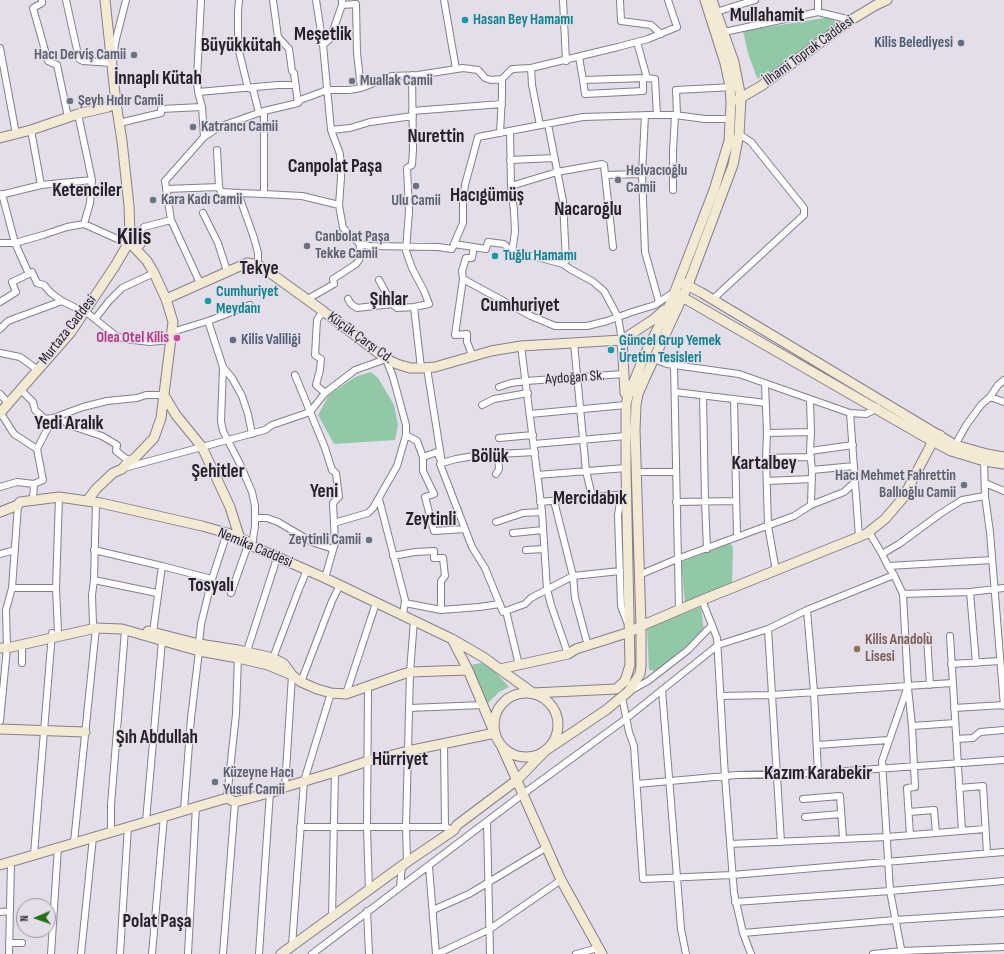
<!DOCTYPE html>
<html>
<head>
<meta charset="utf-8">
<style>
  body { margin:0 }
  #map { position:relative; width:1004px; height:954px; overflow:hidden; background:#e4deea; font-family:"Sofia Sans Condensed",sans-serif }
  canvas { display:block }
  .north { position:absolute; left:16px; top:898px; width:40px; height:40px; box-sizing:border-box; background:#e4deea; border:1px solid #98939c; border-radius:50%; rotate:268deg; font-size:11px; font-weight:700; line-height:16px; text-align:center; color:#252328 }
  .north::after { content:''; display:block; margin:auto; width:14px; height:18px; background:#237015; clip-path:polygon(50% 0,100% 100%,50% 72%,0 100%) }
</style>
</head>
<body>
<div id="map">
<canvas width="1004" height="954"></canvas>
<div class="north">N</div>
</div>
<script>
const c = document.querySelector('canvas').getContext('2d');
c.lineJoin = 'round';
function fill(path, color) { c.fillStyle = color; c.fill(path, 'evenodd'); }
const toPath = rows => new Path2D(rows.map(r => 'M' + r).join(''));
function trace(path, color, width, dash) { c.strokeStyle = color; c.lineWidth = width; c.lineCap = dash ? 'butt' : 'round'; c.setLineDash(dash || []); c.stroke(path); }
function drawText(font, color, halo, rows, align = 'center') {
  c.font = font + ' "Sofia Sans Condensed",sans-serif'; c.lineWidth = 3; c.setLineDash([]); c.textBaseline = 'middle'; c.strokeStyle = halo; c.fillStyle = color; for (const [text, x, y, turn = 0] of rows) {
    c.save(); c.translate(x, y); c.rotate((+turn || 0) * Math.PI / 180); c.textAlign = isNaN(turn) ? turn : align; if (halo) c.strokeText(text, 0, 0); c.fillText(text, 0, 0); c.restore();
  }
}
const green = toPath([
  [831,17,837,24,764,77,757,78,748,53,743,31],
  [371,372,378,378,394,405,398,425,395,440,334,444,318,415,329,395,355,377],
  [729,544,732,545,733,548,732,585,685,603,681,562],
  [701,607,704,631,656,671,649,670,647,627],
  [481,663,495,672,509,687,499,692,487,704,470,667,471,665]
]);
const street = toPath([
  [42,0,42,3,33,8,48,61,57,65,68,117],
  [66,0,79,59,83,61,112,63,116,39,126,0],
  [201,0,197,79,198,92,202,107,204,137],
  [239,0,238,12,238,47,248,88,253,89,259,113],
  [273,0,278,37,289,49,292,71,294,73,298,103],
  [316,0,323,45],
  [342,0,342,5,330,39,323,45,331,130,340,154,341,178,339,205,343,228,360,244,370,246,438,247,452,249,454,244,486,249,488,242,504,244,512,252,537,257,563,264,570,269,592,281,604,291,618,317,622,340],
  [444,0,456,69],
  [563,0,566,61],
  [620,0,621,21,651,25,661,34],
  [818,0,818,12],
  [342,5,356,4,357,53,361,88],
  [716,12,755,0],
  [724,32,818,12,851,20],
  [637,42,647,78],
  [0,48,16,134],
  [579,57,583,80,647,78,655,79,657,115],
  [531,68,532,85,540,125],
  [412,75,413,150,412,165,407,168,409,211,406,251,412,268,424,291,429,304,414,307],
  [583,80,585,94,643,91,643,79],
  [198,92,278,85,295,85],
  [412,111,502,104],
  [78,114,92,180,90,203,84,224],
  [645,115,642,174,645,252,659,302],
  [119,123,161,113,161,109,202,107],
  [548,124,563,201,566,261,563,264],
  [31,130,41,185],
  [331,130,350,128,370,122,413,116],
  [510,131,511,186,514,211,515,232,512,252],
  [500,133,502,96,502,79],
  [217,150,219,187],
  [510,160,554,158],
  [605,175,642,174],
  [511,186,557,172,602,164,604,165,613,247],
  [166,189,219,187,221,192,238,193],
  [673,190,673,151,675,115,677,114,676,90,733,87],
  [2,194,15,243,29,274,32,272,37,283,44,285,51,293,62,301,84,312],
  [264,194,302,196,339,205],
  [0,195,41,185,92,180],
  [203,213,218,243,227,271],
  [171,220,200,283],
  [138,233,144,227,171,220,165,181,204,137,219,127,264,111,298,103,300,100,327,90,349,90,361,88,392,76,418,75,463,68,478,70,485,78,491,80,502,79,512,69,531,68,618,47,648,39,677,27,668,0],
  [0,243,15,243,43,235,67,227,84,224,122,241,129,242],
  [454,244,463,223,463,201,465,185,478,137,583,117,651,115,675,115,705,119,731,119],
  [258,265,258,253,254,238,238,193,264,194,264,111],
  [463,279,531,316,555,326,587,326,607,321,632,312,655,305,674,292],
  [379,280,392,304,397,308,414,307,421,368],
  [348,299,351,304,357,308,392,304],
  [713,299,804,215,804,208,751,142,739,134],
  [306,300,334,284,333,279,356,264,359,260,360,244],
  [0,302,16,292,12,282,29,274],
  [85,311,116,336,125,339,150,342,170,340],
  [323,311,317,320,315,355,321,359,320,370,316,385,325,393],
  [95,319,109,301,122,288,154,273],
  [208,321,223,367,221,421,223,431,240,464,252,492,255,506,255,526,252,546],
  [0,329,8,321,62,301],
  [172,332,208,321,250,305],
  [574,343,586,471,592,496],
  [521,346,542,512,547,589,551,605,568,654],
  [0,353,20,357,38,370],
  [469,357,471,352,467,342,467,334,455,335,463,279,462,271,466,258,472,258,474,247],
  [654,359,667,364,739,374,850,413,866,414,876,409,877,407],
  [674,365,679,610],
  [223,367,232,378,242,396,248,414,252,434],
  [427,368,442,463,440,464,472,547,485,568,503,612,525,604,531,598,573,576,620,571],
  [295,375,325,448,332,470,336,473,339,497,333,503,335,543,325,578],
  [765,384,767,433,766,458,768,526,776,571],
  [499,387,511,383,526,381,623,374],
  [20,389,33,402,35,410,45,419,53,418,62,420,72,426,102,436,117,445,116,451,129,461],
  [675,392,766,403],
  [0,394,8,403],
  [703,396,705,501,707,549],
  [990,397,1004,402],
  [734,399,737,536],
  [810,400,811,432,810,451,812,470,811,505],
  [482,405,494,399,528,393],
  [0,412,14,434,37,449,43,480,34,484,33,500],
  [850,413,859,537],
  [530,414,626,405],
  [767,433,811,432],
  [406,435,417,441,423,457,423,471,434,494,425,497,434,531,465,529],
  [499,438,533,435],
  [534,444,626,436],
  [955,445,967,424,981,405,990,397,998,385,1004,380],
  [37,449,53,418,83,407,107,401,137,398,146,395,164,395],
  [810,451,853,445],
  [423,457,437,452,442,463,456,459,480,455,535,452],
  [766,458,811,457],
  [984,461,985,496,990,532,1004,706],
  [124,468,265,430,272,425,310,412,325,393,355,370,386,359,393,377,406,425,406,435,397,466,373,508,368,513,334,523],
  [812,470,854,466],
  [636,472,676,472],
  [496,474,499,469,498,454],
  [537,475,626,468],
  [767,481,812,479],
  [985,483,1004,491],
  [0,487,17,482,34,484],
  [627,494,620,502,618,515,621,606,627,622],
  [379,499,405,600,403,616],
  [554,501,573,576,575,598,588,646],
  [540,502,627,494],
  [676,502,736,501],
  [255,518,267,518,278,522,312,542,333,549],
  [496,522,523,513,542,512],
  [869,532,882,554,888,566,894,575,903,594,908,686,882,761,890,891,902,954],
  [513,533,543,530],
  [94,550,162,566,212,579],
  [526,550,544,549],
  [0,554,15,550],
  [882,554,899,544,940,514,962,500,985,496],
  [393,556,415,552,434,551,434,558,443,558,445,576,441,581,441,610],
  [888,566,992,560],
  [639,575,677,559,794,516,811,505,844,492,855,482],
  [94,580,157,593],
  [12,588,56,588],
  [970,592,976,663],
  [231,593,249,542],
  [903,594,970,592,1004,588],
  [702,600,717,638,725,777,734,893,743,933,751,954],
  [405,603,441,610,479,607,500,604],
  [807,610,814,692,818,773],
  [506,611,519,665],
  [93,624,92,595,94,580,96,502],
  [768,629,781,842],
  [58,632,56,588,59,497],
  [153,632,162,566],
  [927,636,930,685],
  [950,636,962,831],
  [199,644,201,624,212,579,227,533],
  [246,654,277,558],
  [273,658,299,589,307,570],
  [22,663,22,644],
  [951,664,1000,661],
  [301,682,332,601,340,585],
  [368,687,367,827,369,891],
  [908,688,912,726,915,787,907,788,910,835],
  [662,690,677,877,681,929,686,954],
  [630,691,648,681,688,650,712,625],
  [346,694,376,603],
  [720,696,771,695,952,683],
  [622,697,629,732,634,746,643,879,732,875,1004,852],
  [409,708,483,705],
  [954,708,1004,705],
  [0,721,7,648,6,610,12,588,18,505],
  [912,726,955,723],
  [956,739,973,738,980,732,1004,730],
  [444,743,445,827],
  [817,745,888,740],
  [637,784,737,775,818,773,1004,760],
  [285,787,292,675],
  [959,788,983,786,987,853],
  [227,798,236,714,238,656],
  [803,799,840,796,843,838],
  [184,810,191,718,199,651],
  [909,812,934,810,936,833],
  [805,817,841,814],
  [146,821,162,641],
  [487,823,490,954],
  [300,827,445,827,454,830],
  [111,831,111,805,125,630],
  [74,842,96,628],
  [730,844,887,837,985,829],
  [34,854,52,633],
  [407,862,406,827,410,672,414,620],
  [429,867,436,954],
  [400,887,402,866],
  [735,902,890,891,1004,881],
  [433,910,469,894,547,847],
  [367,911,369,954],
  [0,912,10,911],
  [332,917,335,772],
  [743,933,895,920,1004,913],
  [9,943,22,943],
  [292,946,304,781,331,693],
  [9,954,11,861],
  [51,954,58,847],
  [81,954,93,837],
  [120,954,128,826],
  [152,954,164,816],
  [188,954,196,806],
  [223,954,235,802],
  [259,954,270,792],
  [312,954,523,794,627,718,718,645,768,629,807,610,894,575],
  [437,954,490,929,561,880],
  [576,954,598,948,598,952],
  [873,954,902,951,1004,947]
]);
const secondary = toPath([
  [105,0,116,103,122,141,129,206,130,234],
  [737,100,761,86,851,20,876,5,887,0],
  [0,138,31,130,78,114,108,107,116,103],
  '128 239a7 7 0 1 1 14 0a7 7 0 1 1-14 0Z',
  [683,283,702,293,955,445,987,454,1004,457],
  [677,294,925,437,951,451,984,461,1004,464],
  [166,299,247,263,258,265,269,272,323,311,386,359,397,364,410,368,421,368,435,367,491,351,521,346,622,340,654,319,664,310],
  [622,340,625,393,628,396],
  [164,395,176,415,202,447,230,507,240,539],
  [0,413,71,332,115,266,129,242],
  [87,501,96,489,113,473,122,469,129,461,134,459,154,438,161,418,173,322,166,299,154,273,147,261,132,245],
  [0,512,18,505,20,502,59,497,101,503,202,526,227,533,249,542,252,546,325,578,452,639,483,657,533,693,616,689,625,681,630,665,626,468,626,405,628,396,646,352,670,304,679,281,714,190,729,141,731,103,730,86,725,63,705,0],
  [148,631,199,644,238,650,273,658,284,664,292,675],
  [452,639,468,670,492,727],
  [0,648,7,648,96,628,122,629,199,651,238,658,268,665,292,675,301,682,317,689,331,693,346,694,400,675,410,672,468,670],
  [500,669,568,654,576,649,630,632,641,626,702,600,866,534,885,519,903,498,933,441,940,435],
  '494 725a32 32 0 1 1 64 0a32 32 0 1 1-64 0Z',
  [0,729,85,732],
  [502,747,561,880,602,954],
  [0,865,227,798,235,802,276,791,285,787,335,772,368,761,408,751,495,733],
  [281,954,407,862,454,830,457,825,517,780,545,751,606,710,629,691,640,674,641,666,641,626,635,430,636,405,638,394,645,378,688,285,733,165,739,134,741,98,734,62,712,0]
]);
const markers = [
  [465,20,4,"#0f9aa8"],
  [961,43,4,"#5c6f8a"],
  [134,55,4,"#6b7280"],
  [352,81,4,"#6b7280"],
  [70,101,4,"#6b7280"],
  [193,127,4,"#6b7280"],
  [618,180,4,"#6b7280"],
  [416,186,4,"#6b7280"],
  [153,200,4,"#6b7280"],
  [307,246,4,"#6b7280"],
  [495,256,4,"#0f9aa8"],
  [208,301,4,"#0f9aa8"],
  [177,338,4,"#d1479c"],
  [233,340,4,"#5c6f8a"],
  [611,350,4,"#0f9aa8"],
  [964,485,4,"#6b7280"],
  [369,540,4,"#6b7280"],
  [857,649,4,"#8d6e63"],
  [215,782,4,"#6b7280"]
];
const cultureNames = [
  ["Hasan Bey Hamamı",473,20],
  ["Tuğlu Hamamı",503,256],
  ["Cumhuriyet",216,292],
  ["Meydanı",216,309],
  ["Güncel Grup Yemek",619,341],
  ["Üretim Tesisleri",619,358]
];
const serviceNames = [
  ["Kilis Belediyesi",953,43],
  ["Kilis Valiliği",241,340,"left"]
];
const streetNames = [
  ["İlhami Toprak Caddesi",809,51,-36],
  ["Murtaza Caddesi",68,330,-52],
  ["Küçük Çarşı Cd.",360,338,36],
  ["Aydoğan Sk.",575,378,-4],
  ["Nemika Caddesi",255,548,23]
];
const worshipNames = [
  ["Hacı Derviş Camii",126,55,"right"],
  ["Muallak Camii",360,81],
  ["Şeyh Hıdır Camii",78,101],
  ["Katrancı Camii",201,127],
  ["Helvacıoğlu",626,171],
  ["Camii",626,188],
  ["Kara Kadı Camii",161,200],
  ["Ulu Camii",416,201,"center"],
  ["Canbolat Paşa",315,237],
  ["Tekke Camii",315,254],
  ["Hacı Mehmet Fahrettin",956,476,"right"],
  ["Ballıoğlu Camii",956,493,"right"],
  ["Zeytinli Camii",361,540,"right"],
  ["Küzeyne Hacı",223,773],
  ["Yusuf Camii",223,790]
];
const hotelNames = [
  ["Olea Otel Kilis",169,338]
];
const educationNames = [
  ["Kilis Anadolu",865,640],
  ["Lisesi",865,657]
];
const districtNames = [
  ["Mullahamit",767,16],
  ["Meşetlik",323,35],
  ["Büyükkütah",241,46],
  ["İnnaplı Kütah",158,79],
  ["Nurettin",436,137],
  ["Canpolat Paşa",335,167],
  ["Ketenciler",87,191],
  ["Hacıgümüş",487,196],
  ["Nacaroğlu",588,210],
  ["Tekye",259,269],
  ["Şıhlar",389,300],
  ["Cumhuriyet",520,306],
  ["Yedi Aralık",69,424],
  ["Bölük",490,457],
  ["Kartalbey",764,464],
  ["Şehitler",218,472],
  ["Yeni",324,492],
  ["Mercidabık",590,499],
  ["Zeytinli",431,520],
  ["Tosyalı",211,586],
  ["Şıh Abdullah",157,738],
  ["Hürriyet",400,760],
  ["Kazım Karabekir",818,774],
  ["Polat Paşa",157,922]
];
const townNames = [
  ["Kilis",134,238]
];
fill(green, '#91c8a5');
trace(street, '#847e8a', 8);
trace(secondary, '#847e8a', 11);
trace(street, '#fff', 6);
trace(secondary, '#f4ead4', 9);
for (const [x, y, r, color] of markers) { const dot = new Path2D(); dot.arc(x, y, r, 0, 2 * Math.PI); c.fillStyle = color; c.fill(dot); trace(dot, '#e4deea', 1.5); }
drawText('bold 15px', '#0d838f', '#e4deea', cultureNames, 'left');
drawText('bold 15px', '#4e5e75', '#e4deea', serviceNames, 'right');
drawText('15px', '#252328', '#e4deea', streetNames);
drawText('bold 15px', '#5b616d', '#e4deea', worshipNames, 'left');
drawText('bold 15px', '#b23c85', '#e4deea', hotelNames, 'right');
drawText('bold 15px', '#785e54', '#e4deea', educationNames, 'left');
drawText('bold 19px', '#252328', '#e4deea', districtNames);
drawText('bold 23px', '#252328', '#e4deea', townNames);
</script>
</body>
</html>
